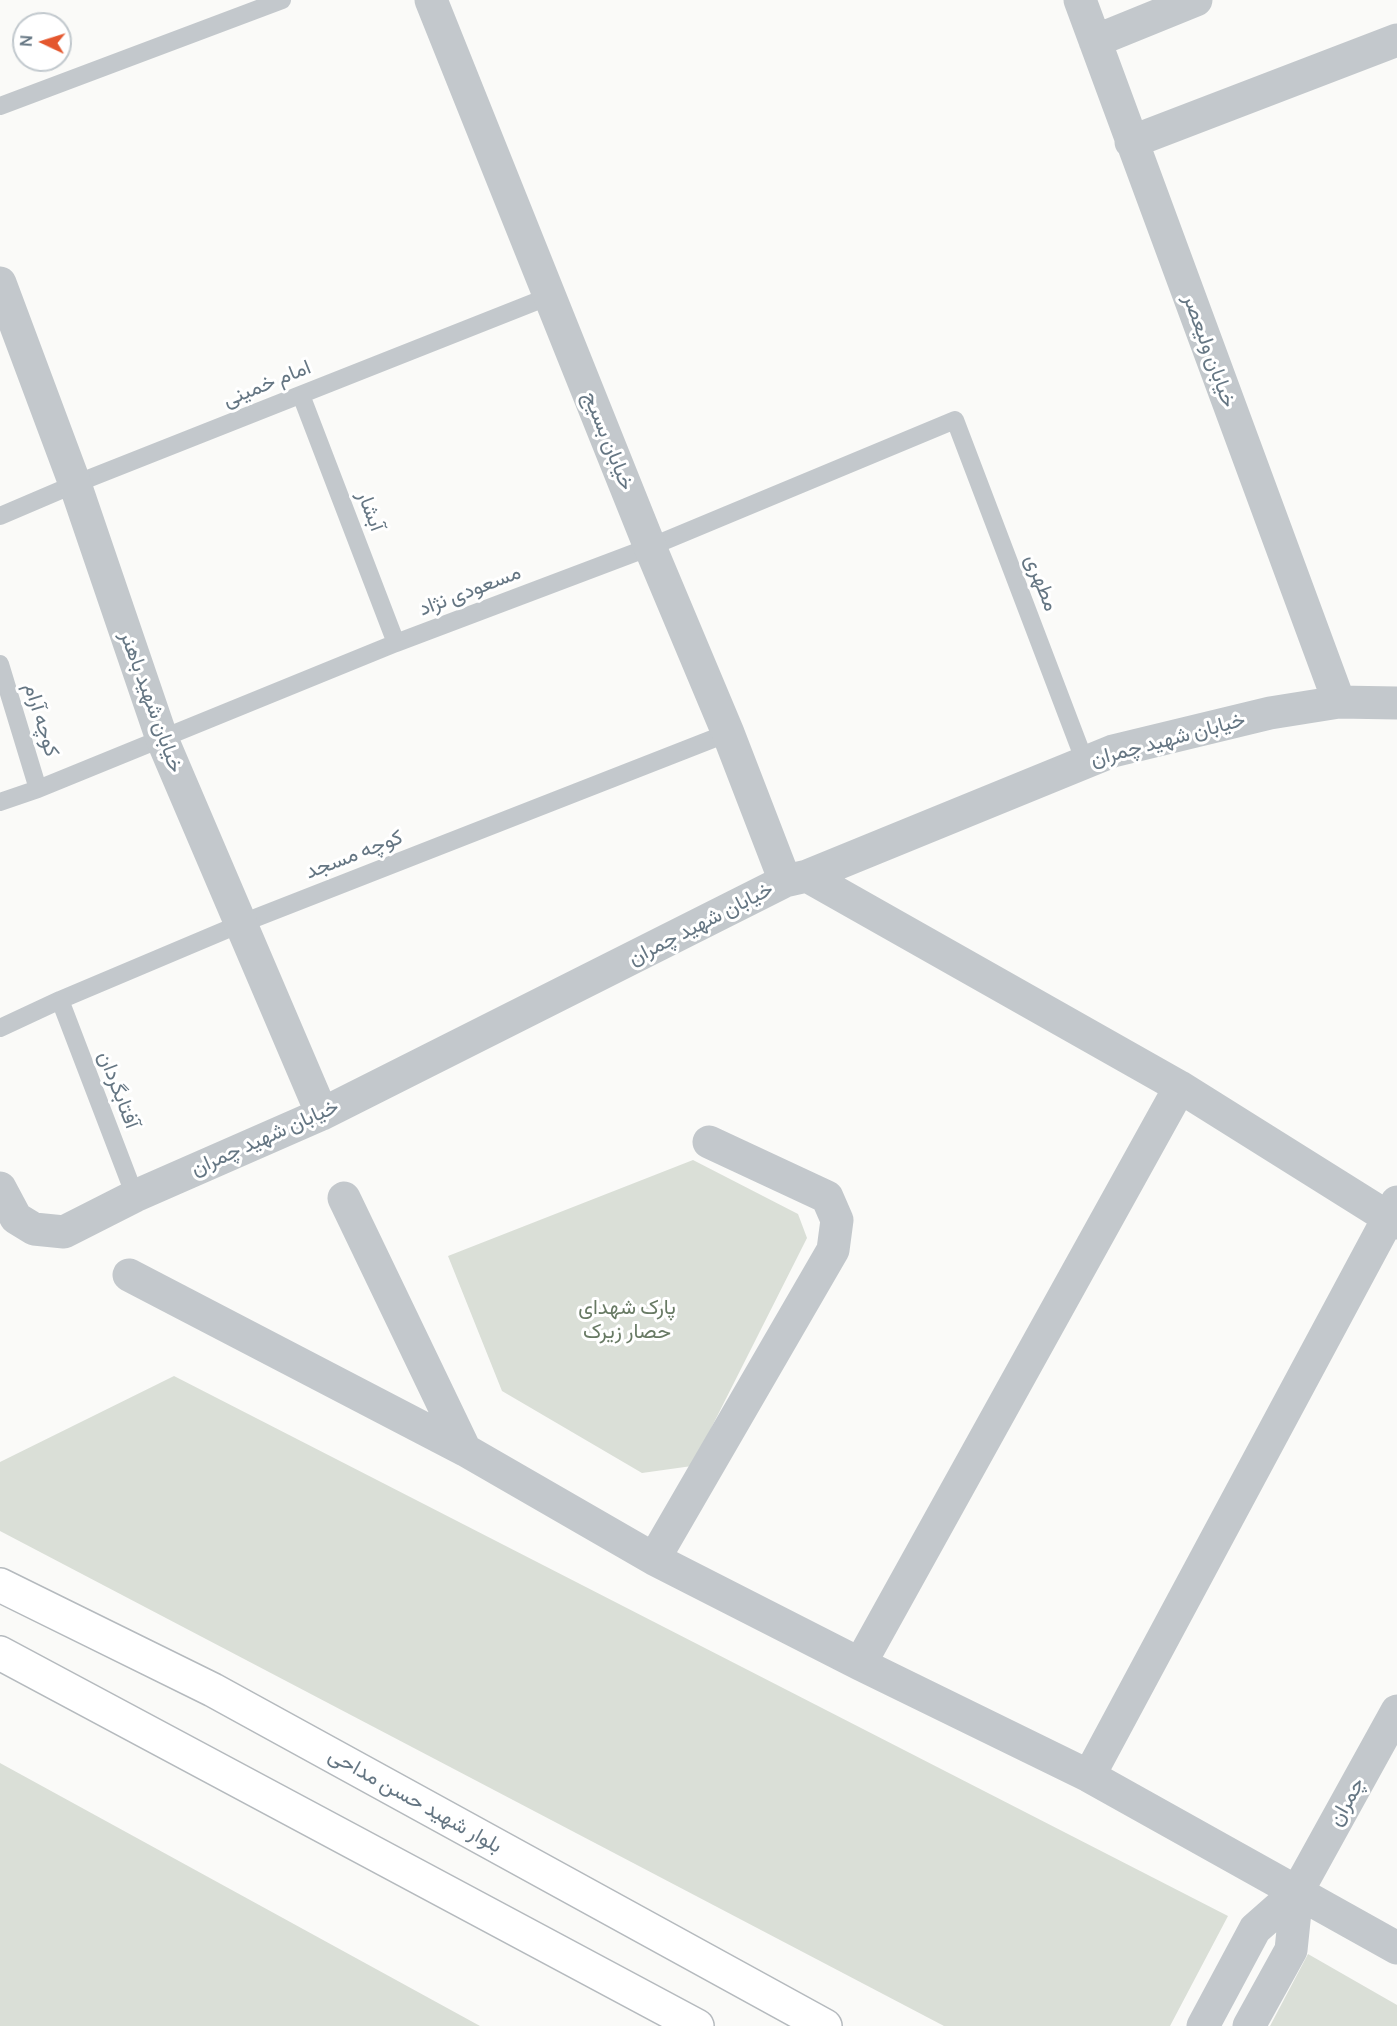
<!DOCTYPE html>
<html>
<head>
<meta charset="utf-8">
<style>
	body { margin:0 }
	#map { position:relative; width:1397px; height:2026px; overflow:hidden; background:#fafaf8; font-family:Manrope,sans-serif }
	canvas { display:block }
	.north { position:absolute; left:12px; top:12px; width:60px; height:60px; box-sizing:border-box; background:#fff; border:2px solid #c1c8cd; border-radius:50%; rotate:274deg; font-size:16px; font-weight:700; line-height:24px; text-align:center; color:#657683 }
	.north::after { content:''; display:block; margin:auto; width:21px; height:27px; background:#e4572e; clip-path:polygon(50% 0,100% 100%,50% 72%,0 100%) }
</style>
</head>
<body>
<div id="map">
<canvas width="1397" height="2026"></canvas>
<div class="north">N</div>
</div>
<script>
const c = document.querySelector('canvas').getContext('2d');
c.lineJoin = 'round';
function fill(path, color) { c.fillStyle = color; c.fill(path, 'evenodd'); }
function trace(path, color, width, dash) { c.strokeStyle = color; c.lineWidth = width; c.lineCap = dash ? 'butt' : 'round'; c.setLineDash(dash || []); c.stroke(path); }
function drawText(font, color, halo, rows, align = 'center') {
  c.font = font + ' Manrope,Vazirmatn,sans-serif'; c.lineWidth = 6; c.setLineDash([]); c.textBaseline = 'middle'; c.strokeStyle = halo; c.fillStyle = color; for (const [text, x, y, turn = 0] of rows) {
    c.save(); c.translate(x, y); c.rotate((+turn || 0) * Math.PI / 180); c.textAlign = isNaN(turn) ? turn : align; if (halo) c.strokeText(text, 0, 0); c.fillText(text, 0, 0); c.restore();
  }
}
fill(new Path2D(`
	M693,1160L798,1214L807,1238L692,1466L642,1473L502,1391L448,1256Z
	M174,1376L1228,1916L1170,2026H944L0,1531V1462Z
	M0,1763L480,2026H0Z
	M1308,1954L1397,2005V2026H1270Z`), '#dadfd7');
const primary = new Path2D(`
	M0,1585L213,1690L825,2026
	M0,1653L697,2026`);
trace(primary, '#b5babe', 36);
trace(new Path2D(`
	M0,106L282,0
	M301,395L396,643
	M0,516L75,484L550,296
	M0,664L38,789
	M0,802L38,789L396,643L650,547L955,420L1085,762
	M60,1000L135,1196
	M0,1028L60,1000L240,924L728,733`), '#c3c8cc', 18);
trace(new Path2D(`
	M431,0L650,547L728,733L785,881
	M1080,0L1339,702
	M1095,41L1196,0
	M1131,142L1397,40
	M0,283L75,484L162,739L322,1114
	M807,876L1180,1087L1397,1223
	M0,1188L16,1218L34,1229L64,1232L135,1196L322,1114L785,881L807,876L1113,751L1270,713L1339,702L1397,703
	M344,1198L465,1450L654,1559L860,1664L1089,1776L1397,1948
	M129,1275L465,1450
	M654,1559L833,1250L837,1220L827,1197L709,1142
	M860,1664L1180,1087
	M1089,1776L1397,1202
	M1203,2026L1255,1929L1297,1892L1397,1711
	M1249,2026L1291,1950L1297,1892`), '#c3c8cc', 33);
trace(primary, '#fff', 33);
drawText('21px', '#657683', '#fff', [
	["خیابان ولیعصر",1209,351,70],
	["امام خمینی",267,384,-22],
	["خیابان بسیج",608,441,68],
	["آبشار",370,511,69],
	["مطهری",1041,583,69],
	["مسعودی نژاد",470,591,-21],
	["خیابان شهید باهنر",151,702,70],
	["کوچه آرام",41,720,73],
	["خیابان شهید چمران",1168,740,-15],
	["کوچه مسجد",354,855,-21],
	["خیابان شهید چمران",701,924,-27],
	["آفتابگردان",118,1090,69],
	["خیابان شهید چمران",265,1138,-24],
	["بلوار شهید حسن مداحی",415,1801,29],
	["چمران",1347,1802,-61]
]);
drawText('21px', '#687a64', '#fff', [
	["پارک شهدای",627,1308],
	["حصار زیرک",627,1332]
]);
</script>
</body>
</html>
